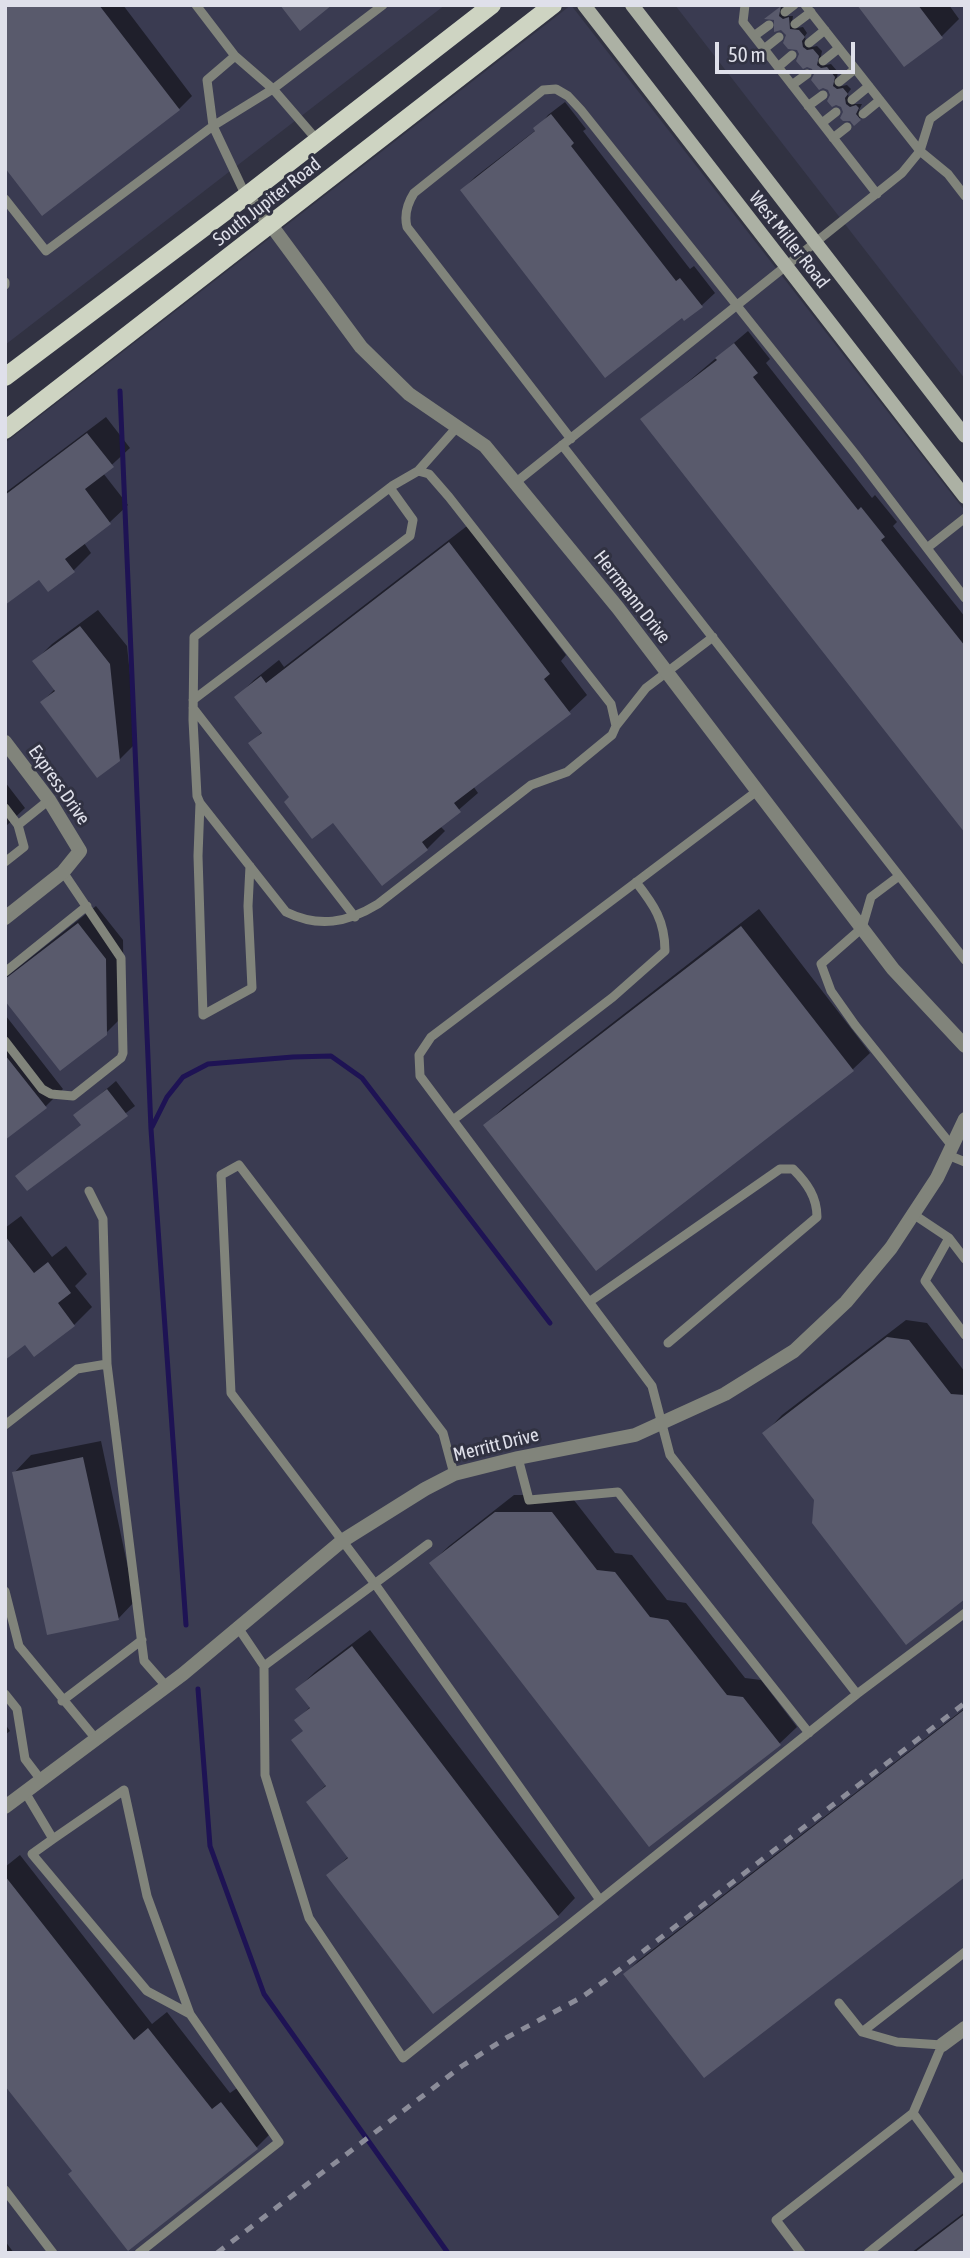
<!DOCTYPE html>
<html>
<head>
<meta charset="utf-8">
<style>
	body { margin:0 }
	#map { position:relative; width:970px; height:2258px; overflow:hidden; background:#313242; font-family:"Asap Condensed",sans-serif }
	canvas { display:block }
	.frame { position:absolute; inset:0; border:7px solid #dfe0ea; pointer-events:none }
	.scale { position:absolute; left:715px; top:42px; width:140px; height:32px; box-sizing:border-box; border:4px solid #dfe0ea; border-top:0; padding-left:9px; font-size:21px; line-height:24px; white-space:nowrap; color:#dfe0ea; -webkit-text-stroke:5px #313242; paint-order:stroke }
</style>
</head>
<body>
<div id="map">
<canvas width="970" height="2258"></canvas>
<div class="frame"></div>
<div class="scale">50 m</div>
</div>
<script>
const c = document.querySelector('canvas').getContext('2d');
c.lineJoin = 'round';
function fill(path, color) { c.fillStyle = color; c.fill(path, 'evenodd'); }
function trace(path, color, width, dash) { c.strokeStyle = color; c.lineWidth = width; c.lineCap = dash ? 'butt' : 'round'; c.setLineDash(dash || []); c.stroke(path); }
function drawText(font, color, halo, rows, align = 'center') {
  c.font = font + ' "Asap Condensed",sans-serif'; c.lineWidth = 6; c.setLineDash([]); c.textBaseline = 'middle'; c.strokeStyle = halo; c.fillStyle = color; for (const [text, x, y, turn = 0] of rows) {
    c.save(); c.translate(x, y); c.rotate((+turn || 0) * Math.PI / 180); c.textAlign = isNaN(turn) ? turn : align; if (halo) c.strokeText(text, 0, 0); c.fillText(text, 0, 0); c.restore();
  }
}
fill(new Path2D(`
	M5,5H445L5,345Z
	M571,5L965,511V2253H5V443Z
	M675,5H965V379Z`), '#3a3b51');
fill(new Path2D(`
	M5,5H123L192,96L179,109L42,213Z
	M783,5L782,12L787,16H793L792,23L797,28L803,27L807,33L805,36L806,43L812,47L817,46L822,51L820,61L826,65L831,64L838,72L836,82L842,86L847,85L851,89L848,93L849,100L855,104H862L859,110L863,115L859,119L844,114L843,107L832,95L814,68L801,57L799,50L776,19L770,15Z
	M859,5H949L959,19L942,36L905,65Z
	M565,102L586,129L583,131L690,269L694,266L715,293L701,306L462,190L475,177L536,130L548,115Z
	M748,331L770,359L766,363L872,498L875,495L897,522L893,526L965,617V830L643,420Z
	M106,417L130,448L103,473L128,505L110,522L84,543L91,553L74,570L39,577L5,603V493Z
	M467,526L566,655L561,661L587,695L569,712L473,786L478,793L440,826L445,831L427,849L333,820L291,797L250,744L263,731L237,697L254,680L279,660L284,667Z
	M98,610L127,646L137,742L119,760L42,702L55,689L35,661L52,644Z
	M5,782L25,808L5,827Z
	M96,906L123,940L124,1015L106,1033L5,998V978Z
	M759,909L870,1053L852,1070L485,1126L503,1108Z
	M6,1016L63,1089L45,1107L5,1138Z
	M116,1081L135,1106L27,1189L83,1124L76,1115Z
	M21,1216L52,1257L66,1246L87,1274L75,1286L92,1307L74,1325L35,1355L25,1343L5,1358V1228Z
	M906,1320L927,1323L965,1372V1597L816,1499L765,1433L782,1415Z
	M101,1441L135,1601L118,1619L14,1473L31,1455Z
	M514,1495H570L615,1553L632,1555L667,1600L686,1603L745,1678L761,1680L797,1727L779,1744L431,1563L449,1546Z
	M370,1630L575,1898L558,1916L329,1875L349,1856L308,1803L327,1784L304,1730L297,1720L310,1707L297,1689L315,1672Z
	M965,1708V1874L625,1974L638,1961Z
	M5,1724L10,1731L5,1735Z
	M20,1855L152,2024L167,2012L230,2093L240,2086L274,2130L257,2147L128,2248L74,2170L5,2083V1867Z
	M965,2212V2253H911Z
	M5,2241L14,2253H5Z`), '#0007');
trace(new Path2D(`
	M120,391L151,1129L186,1625
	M152,1127L167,1097L183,1077L208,1064L293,1057L331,1056L362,1078L550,1323
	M198,1689L210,1846L264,1994L448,2253`), '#1e1354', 5);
fill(new Path2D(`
	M5,5H99L180,110L42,216L5,168Z
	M280,5H332L300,31Z
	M857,5H918L943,38L904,67Z
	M781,6L779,16L783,19L789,17L790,29L799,30L805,37L802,41L803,47L807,50L813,49L819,56L817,65L821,68L827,67L835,77L833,86L837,89L843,88L848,94L845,98L846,104L850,107L856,105L859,108L856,114L861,120L854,126L850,121H843L840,118L843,112L841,107L836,105L832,107L827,101L830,95L828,90L823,88L819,90L811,80L814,74L812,69L807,67L803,69L796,61L799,54L797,50L788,49L783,43L786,35L781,30L774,32V20L764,19Z
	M551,114L574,143L571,146L676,281L680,278L703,307L684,321L682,318L605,378L460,190L535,131L533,128Z
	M734,343L758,373L753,377L858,510L861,507L885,537L881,540L965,646V833L640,419L717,360L715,358Z
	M87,433L114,467L85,489L111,524L65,559L75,572L48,592L39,580L5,605V495Z
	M449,542L550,674L544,679L571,714L454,803L461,812L422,842L428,850L382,886L333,823L312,839L284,802L289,797L248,743L262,733L234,697L261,676L266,683Z
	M80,626L110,664L120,761L97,778L40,702L55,691L32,661Z
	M78,923L106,959L107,1035L60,1071L5,1001V979Z
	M741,926L854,1071L596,1271L483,1125Z
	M5,1055L47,1108L5,1140Z
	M107,1089L128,1116L27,1191L15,1176L81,1125L73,1115Z
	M5,1236L34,1273L48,1262L71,1293L58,1303L75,1326L34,1357L25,1345L5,1360Z
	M887,1337L909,1340L951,1394L965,1395V1599L906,1645L812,1523L814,1500L762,1433Z
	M83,1457L119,1620L47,1635L12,1472Z
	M495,1512H552L597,1570L615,1572L650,1617L668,1620L727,1695L743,1697L781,1745L649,1847L429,1563Z
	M352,1646L559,1917L433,2014L326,1875L348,1858L306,1802L326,1786L291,1740L303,1731L294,1720L310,1708L295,1689Z
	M965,1709V1877L704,2078L623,1974Z
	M5,1876L134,2040L148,2028L212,2109L221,2102L258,2149L128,2251L68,2174L72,2171L5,2086Z
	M965,2214V2253H914Z`), '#595a6c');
trace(new Path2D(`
	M196,5L235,56L273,89L317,140
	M745,5L743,22L877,194
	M805,5L920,151L948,174L965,196
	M785,12L794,5
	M795,24L811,12
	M754,36L769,25
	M809,43L825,30
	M764,49L779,37
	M235,56L207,80L213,126L246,196
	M823,61L839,48
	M778,67L792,55
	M839,82L855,69
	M792,85L807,74
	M852,100L869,86
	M808,106L823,95
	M863,114L880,100
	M822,123L836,112
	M833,138L847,127
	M5,199L46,251L213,126L273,89L383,5
	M5,282V285
	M571,439L407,227C404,215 407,204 414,193L543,90L556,89L568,96L581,110L856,455L965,598
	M562,445L965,960
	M418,471L429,474L449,497L611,704L616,726L612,735L567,772L531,785L378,904C347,923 319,928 286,912L200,803L197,796L193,720L194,637L392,486L418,471L457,427
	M515,483L902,173L920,151L930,119L965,93
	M927,548L965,518
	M193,700L410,536L413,520L390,488
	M193,708L355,917
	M616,726L646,688L713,637
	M757,791L431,1037L419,1055L420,1076L652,1386L670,1455L857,1694
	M200,803L198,856L203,1015L252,988L248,906L250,866
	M5,808L18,825L24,847L5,862
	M18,825L49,800
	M899,876L871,897L862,928L821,964L831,991L855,1025L952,1146
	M5,972L87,906
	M5,1041L42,1089L51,1094L73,1096L121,1058L123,1053L121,958L63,872
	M453,1120L613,997L665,951C665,921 654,905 636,882
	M948,1155L965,1162
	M89,1191L103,1219L107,1364L144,1661L166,1686
	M913,1214L949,1238L965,1259
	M949,1238L925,1281L965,1335
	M589,1302L780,1169H793C807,1183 817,1197 817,1217L668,1343
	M5,1425L77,1369L107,1364
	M518,1458L529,1500L618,1492L809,1733
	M454,1474L443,1433L239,1165L221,1175L231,1393L375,1584L600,1900
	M428,1544L264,1666L265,1775L309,1918L403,2058L857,1694L965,1613
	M5,1591L19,1646L96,1739
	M237,1626L264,1666
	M5,1694L17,1709L25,1759L41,1780
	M62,1701L142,1640
	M25,1792L53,1839L124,1790L147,1896L190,2014L279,2142L139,2253
	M53,1839L32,1854L147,1991L190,2014
	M839,2003L862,2032L965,1952
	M862,2032L897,2042L942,2045L913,2113L961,2178L868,2253
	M5,2190L53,2253
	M801,2253L776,2220L913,2113`), '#81847b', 9);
trace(new Path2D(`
	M246,196L271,225L361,347L409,394L485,446L618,608L893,969L965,1046
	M5,742L49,800L80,851L63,872L5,918
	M942,2045L965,2028`), '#81847b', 14);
trace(new Path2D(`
	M5,1807L183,1674L342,1541L425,1489L454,1474L518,1458L635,1435L725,1394L794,1351L846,1302L891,1248L937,1178L965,1119`), '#81847b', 14);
trace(new Path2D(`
	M584,5L965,497
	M632,5L965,436`), '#acb1a4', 14);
trace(new Path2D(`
	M5,377L246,196L492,5
	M5,430L553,5`), '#ced4c2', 18);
trace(new Path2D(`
	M217,2253L462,2066L506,2038L582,1997L606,1980L965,1703`), '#8b8c99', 5, [9, 9]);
drawText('19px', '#dfe0ea', '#313242', [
	["South Jupiter Road",267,202,-38],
	["West Miller Road",789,240,52],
	["Herrmann Drive",632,597,52],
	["Express Drive",59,785,55],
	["Merritt Drive",496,1445,-14]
]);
</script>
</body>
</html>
